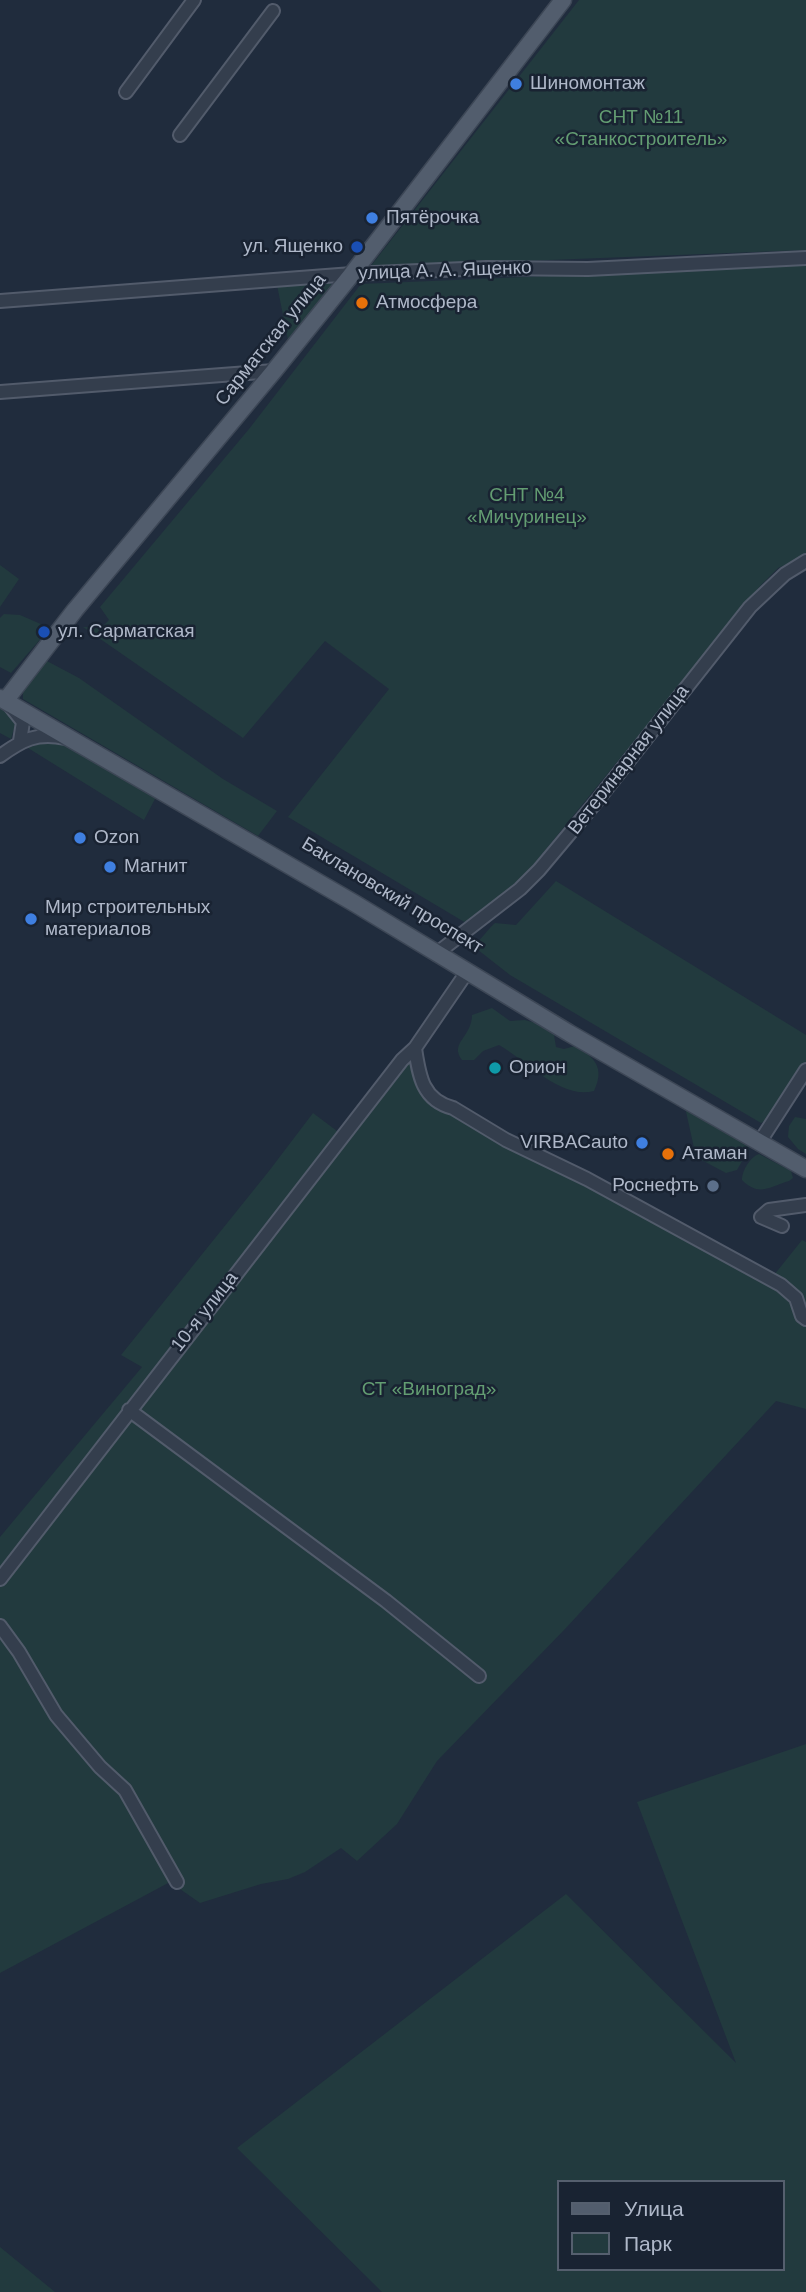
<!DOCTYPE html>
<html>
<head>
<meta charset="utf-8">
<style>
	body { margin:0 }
	#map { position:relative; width:806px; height:2292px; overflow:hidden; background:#202c3d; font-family:Arial,sans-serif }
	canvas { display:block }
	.legend { position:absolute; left:557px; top:2180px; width:228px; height:91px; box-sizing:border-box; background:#192332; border:2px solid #555f6e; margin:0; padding:9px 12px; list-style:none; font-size:21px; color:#afb8c9 }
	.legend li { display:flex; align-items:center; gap:14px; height:35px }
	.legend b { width:35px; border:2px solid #555f6e }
</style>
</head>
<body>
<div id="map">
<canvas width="806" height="2292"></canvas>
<ul class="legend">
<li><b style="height:9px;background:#525d6d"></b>Улица</li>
<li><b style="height:19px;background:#223a3e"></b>Парк</li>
</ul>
</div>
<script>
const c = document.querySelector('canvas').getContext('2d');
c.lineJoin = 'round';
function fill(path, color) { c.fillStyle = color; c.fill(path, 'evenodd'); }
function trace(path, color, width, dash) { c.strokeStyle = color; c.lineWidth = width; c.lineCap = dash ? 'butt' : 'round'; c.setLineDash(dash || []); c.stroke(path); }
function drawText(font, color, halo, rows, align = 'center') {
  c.font = font + ' Arial,sans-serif'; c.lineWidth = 5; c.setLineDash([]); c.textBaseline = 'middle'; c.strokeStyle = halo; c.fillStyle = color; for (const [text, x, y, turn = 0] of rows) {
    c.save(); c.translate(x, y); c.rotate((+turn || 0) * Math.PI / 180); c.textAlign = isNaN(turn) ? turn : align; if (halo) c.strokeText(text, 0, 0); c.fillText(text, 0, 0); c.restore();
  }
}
fill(new Path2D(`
	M579,0H806V250L370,267Z
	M806,265V556L778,568L761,585L525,875L466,923L288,817L389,689L325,641L243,738L83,627H102L109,620L100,607L249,429L361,284Z
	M326,280L331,284L332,288L289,345L277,285Z
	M0,565L19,579L0,607Z
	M4,614L20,615L50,628L11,673L0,667V618Z
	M45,660L79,678L223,779L277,811L258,836L23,699V686Z
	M0,706L14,714L16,722L11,739L0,733Z
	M50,740L66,743L156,797L144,820L28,748Z
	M556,881L806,1035V1063L774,1116L761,1123L510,975L473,946C482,939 486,931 495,923L516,925Z
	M492,1008L510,1021L525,1020L535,1023L554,1035L556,1047L564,1049L575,1046C595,1057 605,1068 594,1091C561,1100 526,1060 499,1045L483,1051L474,1060H462C449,1043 472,1037 472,1015Z
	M413,1041L423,1086L728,1252L774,1275L802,1240L806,1242V1409L776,1401L565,1629L437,1761L397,1824L357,1861L341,1848L305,1872L288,1879L261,1884L200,1903L170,1882L0,1973V1537L142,1367L121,1355L269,1171L313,1113L341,1134Z
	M685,1107L747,1144L749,1149L737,1170L726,1173L696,1157Z
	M795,1117L806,1119V1154L798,1149L788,1137L789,1126Z
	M759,1154L791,1171L793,1178L789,1181C769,1187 759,1197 742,1180C742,1171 750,1157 759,1154Z
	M806,1744V2292H382L237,2148L566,1894L736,2063L637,1802ZM559,2182H783V2269H559Z
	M0,2247L55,2292H0Z`), '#223a3e');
const minor = new Path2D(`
	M126,92L194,0
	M180,135L273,11
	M0,301L352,274L486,268L588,269L806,258
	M0,392L274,371
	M11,707L23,722L20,741
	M0,756C22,740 37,732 65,738
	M436,954L520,889L539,870L596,802L750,607L785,574L806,561
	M415,1048C419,1075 422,1100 453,1108L506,1140L587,1179L781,1285L796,1298L802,1316L806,1319
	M759,1143L806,1070
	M782,1226L761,1217L769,1210L806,1205
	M129,1410L386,1601L479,1676
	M0,1579L402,1060L415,1048L467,972
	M0,1626L19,1652L56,1715L100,1767L125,1790L177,1882`);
const major = new Path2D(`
	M0,698L354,903L569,1033L806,1169
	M5,701L75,610L274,371L352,274L563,0`);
trace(minor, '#525b6b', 16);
trace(major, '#3d4756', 19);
trace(minor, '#343e4d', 12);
trace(major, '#525d6d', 16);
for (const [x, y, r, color] of [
	[516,84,7,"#3f7fe0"],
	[372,218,7,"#3f7fe0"],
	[357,247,7,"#1a4fb4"],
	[362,303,7,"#e8710a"],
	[44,632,7,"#1a4fb4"],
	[80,838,7,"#3f7fe0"],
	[110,867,7,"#3f7fe0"],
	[31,919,7,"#3f7fe0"],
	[495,1068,7,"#0f9aa8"],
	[642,1143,7,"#3f7fe0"],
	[668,1154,7,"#e8710a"],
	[713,1186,7,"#5c6f8a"]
]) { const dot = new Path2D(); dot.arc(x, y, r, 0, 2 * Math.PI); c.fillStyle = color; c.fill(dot); trace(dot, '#192332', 2.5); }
drawText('19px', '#afb8c9', '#192332', [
	["Шиномонтаж",530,84],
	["Пятёрочка",386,218],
	["ул. Ященко",343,247,"right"],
	["Атмосфера",376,303],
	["ул. Сарматская",58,632],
	["Ozon",94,838],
	["Магнит",124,867],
	["Мир строительных",45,908],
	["материалов",45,930],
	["Орион",509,1068],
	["VIRBACauto",628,1143,"right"],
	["Атаман",682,1154],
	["Роснефть",699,1186,"right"]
], 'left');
drawText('19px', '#639d72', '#192332', [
	["СНТ №11",641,118],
	["«Станкостроитель»",641,140],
	["СНТ №4",527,496],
	["«Мичуринец»",527,518],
	["СТ «Виноград»",429,1390]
]);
drawText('19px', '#afb8c9', '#192332', [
	["улица А. А. Ященко",445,271,-2],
	["Сарматская улица",271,340,-51],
	["Ветеринарная улица",629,760,-52],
	["Баклановский проспект",392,896,31],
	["10-я улица",205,1312,-52]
]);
</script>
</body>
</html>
